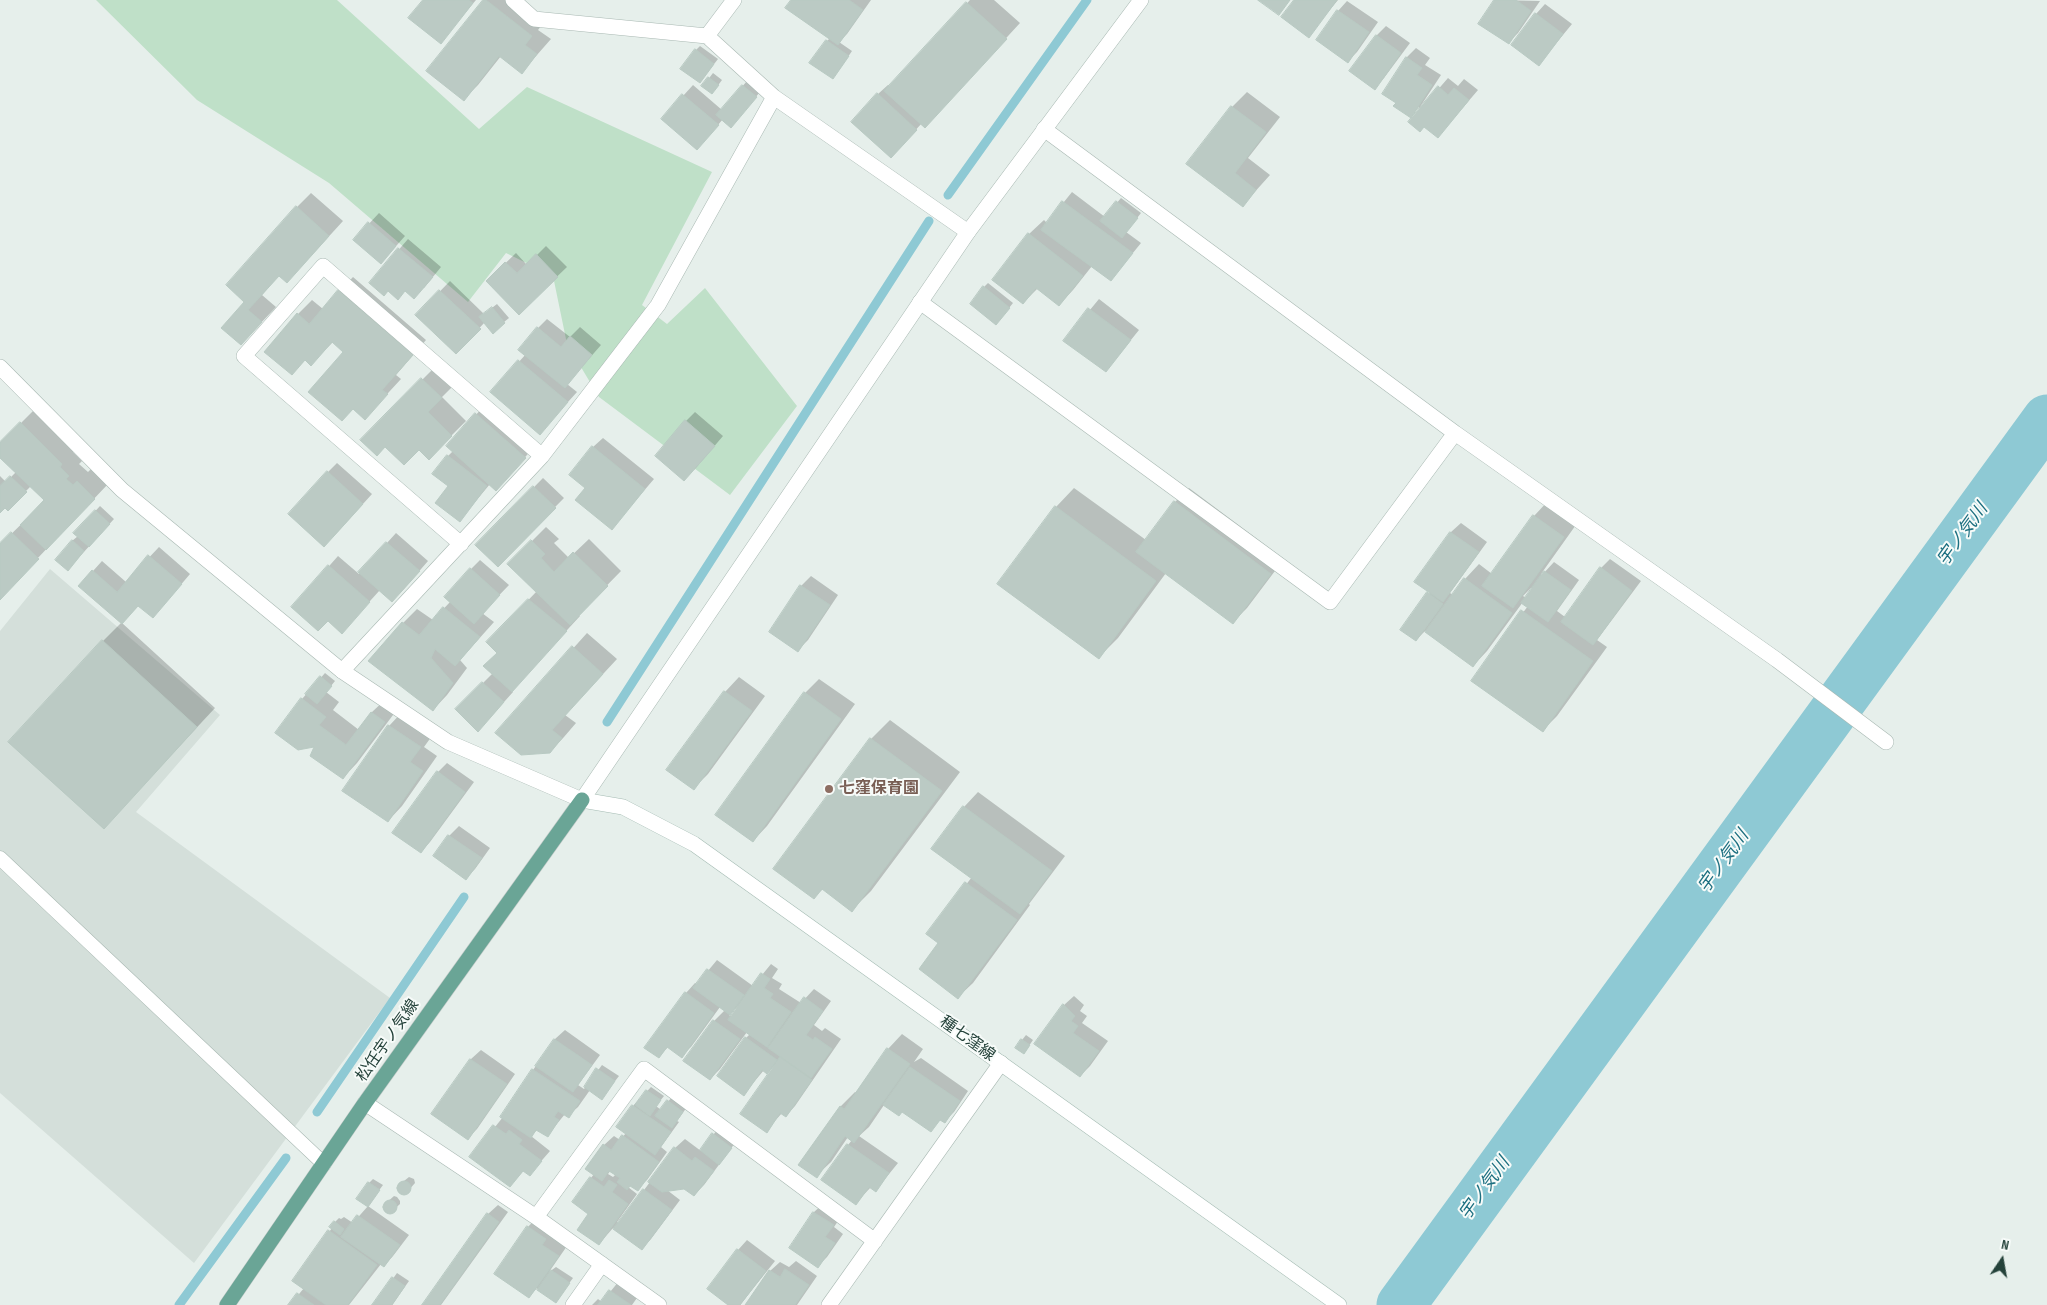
<!DOCTYPE html>
<html>
<head>
<meta charset="utf-8">
<style>
	body { margin:0 }
	#map { position:relative; width:2047px; height:1305px; overflow:hidden; background:#e6efeb; font-family:"Sofia Sans Condensed",sans-serif }
	canvas { display:block }
	.north { position:absolute; left:1977px; top:1235px; width:50px; height:50px; -webkit-text-stroke:4px #f7fbf9; paint-order:stroke; rotate:12deg; font-size:14px; font-weight:700; line-height:20px; text-align:center; color:#24423a }
	.north::after { content:''; display:block; margin:auto; width:18px; height:22px; background:#24423a; clip-path:polygon(50% 0,100% 100%,50% 72%,0 100%) }
</style>
</head>
<body>
<div id="map">
<canvas width="2047" height="1305"></canvas>
<div class="north">N</div>
</div>
<script>
const c = document.querySelector('canvas').getContext('2d');
c.lineJoin = 'round';
function fill(path, color) { c.fillStyle = color; c.fill(path, 'evenodd'); }
function trace(path, color, width, dash) { c.strokeStyle = color; c.lineWidth = width; c.lineCap = dash ? 'butt' : 'round'; c.setLineDash(dash || []); c.stroke(path); }
function drawText(font, color, halo, rows, align = 'center') {
  c.font = font + ' "Sofia Sans Condensed","Noto Sans JP",sans-serif'; c.lineWidth = 4; c.setLineDash([]); c.textBaseline = 'middle'; c.strokeStyle = halo; c.fillStyle = color; for (const [text, x, y, turn = 0] of rows) {
    c.save(); c.translate(x, y); c.rotate((+turn || 0) * Math.PI / 180); c.textAlign = isNaN(turn) ? turn : align; if (halo) c.strokeText(text, 0, 0); c.fillText(text, 0, 0); c.restore();
  }
}
fill(new Path2D(`
	M50,569L220,715L136,812L390,998L194,1263L0,1093V631Z`), '#d4dfda');
fill(new Path2D(`
	M96,0H337L479,129L527,87L712,172L642,305L667,324L705,288L797,406L730,495L599,397L567,344L553,276L506,253L468,302L329,183L197,100Z`), '#bfe0c8');
fill(new Path2D(`
	M424,0H476L440,42Z
	M484,0H519L545,21L538,30L551,39L522,72L501,56L478,85L464,99Z
	M792,0H871L847,34L839,42L852,51L837,73L827,41L830,38Z
	M970,0H994L1020,23L939,111L922,123L900,147L878,94L888,85L890,87Z
	M1295,0H1338L1308,36Z
	M1496,0L1540,1L1518,33L1508,43Z
	M1347,1L1378,22L1357,52L1348,61L1318,40L1338,11Z
	M1545,4L1572,24L1539,64L1536,14Z
	M1386,26L1410,43L1384,78L1375,88L1377,35Z
	M700,46L718,59L704,77L696,50Z
	M1416,48L1430,58L1425,65L1441,75L1420,107L1422,108L1448,78L1458,86L1464,79L1478,90L1438,137L1419,107L1411,116L1397,102L1406,58Z
	M713,73L722,80L716,88L703,86Z
	M747,81L760,92L735,121L723,119L706,139L662,119L693,85L722,110Z
	M1247,92L1280,117L1248,158L1270,175L1243,205L1188,164L1232,107Z
	M1072,192L1105,217L1121,198L1141,213L1126,232L1141,243L1111,280L1092,266L1073,290L1059,305L1038,288L1023,303L1029,234L1044,220L1047,223Z
	M311,193L343,221L301,267L279,275L262,295L276,307L241,344L246,302L297,207Z
	M379,213L405,236L381,263L354,240Z
	M408,239L441,267L424,288L406,290H388L370,283Z
	M546,246L567,267L519,313L487,281L516,253L527,265Z
	M353,277L426,340L396,375L401,379L365,418L345,352L333,342L311,364L306,359L291,374L298,314L312,300L323,309Z
	M450,281L484,314L497,304L509,318L504,322H485L456,353L417,315Z
	M988,283L1013,303L1001,318L984,287Z
	M1099,299L1139,330L1106,371L1065,340Z
	M547,319L570,337L580,327L601,345L567,384L577,392L540,433L492,392L526,354L538,328Z
	M437,365L456,383L442,397L466,421L429,458L419,448L386,446L362,440Z
	M486,404L534,447L505,480L490,484L460,520L450,486L448,456L453,451L447,446Z
	M35,409L76,448L73,452L82,461L79,464L88,472L92,468L108,484L0,598V545L46,500L31,486L8,509L5,506L0,512V476L6,482L16,472L0,456V444Z
	M695,412L723,436L694,470L686,421Z
	M603,438L654,479L612,528L593,447Z
	M337,463L372,494L334,536L328,472Z
	M543,478L564,498L498,565L477,545Z
	M1074,488L1146,540L1175,502L1189,488L1284,559L1247,608L1233,622L1166,573L1118,638L1099,657L1056,507Z
	M1548,501L1578,522L1541,574L1542,575L1554,562L1579,580L1557,611L1565,617L1601,568L1610,559L1641,581L1597,640L1607,647L1557,716L1542,731L1472,680L1528,606L1523,602L1487,651L1473,666L1425,631L1416,640L1430,591L1416,581L1451,532L1461,523L1487,542L1450,593L1453,595L1465,579L1479,564L1492,574L1534,516ZM1531,588L1532,589L1526,598L1523,596Z
	M100,506L114,519L72,565V541L78,536L75,533Z
	M546,527L559,539L554,543L569,558L589,539L621,571L578,615L580,616L511,691L513,692L488,720L457,709L493,673L498,653L488,642L537,591L509,564Z
	M396,533L428,561L402,591L380,590L351,622L328,620L293,607L338,556L359,574Z
	M159,547L190,574L162,607L139,605L122,623L215,708L104,827L103,641L122,622L93,571L102,561L126,582Z
	M480,560L509,585L482,613L494,622L460,660L467,668L447,695L433,710L403,623L417,609L433,620L450,602L471,569Z
	M811,576L838,595L808,640L798,650L770,631L801,586Z
	M587,633L617,659L565,715L576,723L564,737L550,752L497,733Z
	M325,673L335,681L326,692L339,702L333,710L359,730L372,712L387,698L399,707L357,763L343,778L316,745L302,699Z
	M739,677L765,696L708,774L694,788L668,769L725,692Z
	M819,679L855,704L767,826L753,841L805,693Z
	M403,711L434,733L424,747L437,756L402,806L388,821L389,726Z
	M890,720L960,772L871,891L852,910L823,889L814,897L871,739Z
	M447,763L474,782L430,842L421,852L438,772Z
	M978,792L1065,856L1029,904L1030,905L973,983L958,997L940,942L928,933L972,877L964,807Z
	M459,826L490,848L475,869L466,878L435,856L449,836Z
	M717,960L753,986L771,964L778,969L772,978L782,984L779,989L801,1003L814,989L831,1001L814,1025L822,1031L825,1028L841,1039L795,1106L786,1116L782,1113L766,1131L776,1065L767,1072L764,1070L744,1094L746,1038L750,1034L747,1032L720,1069L710,1079L714,1021L725,1010L720,1007L691,1047L681,1056L668,1047L659,1057L686,993L695,983L697,984ZM738,1006L732,1017L729,1015Z
	M1074,996L1084,1005L1080,1011L1087,1016L1082,1023L1108,1041L1090,1066L1080,1076L1036,1044L1064,1005Z
	M565,1030L600,1055L578,1085L584,1089L602,1065L619,1076L602,1098L590,1090L578,1107L568,1116L565,1114L548,1135L538,1129L531,1136L550,1151L530,1174L524,1170L510,1186L471,1157L503,1117L533,1070L555,1039Z
	M902,1034L923,1049L914,1062L921,1058L968,1091L954,1112L945,1121L941,1119L931,1130L903,1111L884,1105L869,1127L859,1136L898,1163L876,1190L871,1187L856,1203L848,1145L852,1140L848,1137L831,1162L816,1176L841,1106L855,1092L857,1093L888,1049Z
	M1026,1035L1033,1040L1024,1053L1022,1040Z
	M481,1050L515,1074L477,1129L468,1138L433,1114L471,1059Z
	M651,1087L664,1096L656,1106L661,1110L672,1097L687,1107L677,1121L679,1122L661,1147L667,1152L647,1180L637,1189L631,1184L628,1187L637,1194L617,1222L619,1224L675,1148L685,1139L701,1151L717,1130L735,1143L704,1185L694,1195L684,1188L667,1190L680,1200L651,1239L642,1248L613,1228L599,1244L590,1213L591,1178L594,1174L604,1145L614,1136L620,1140L626,1133L633,1106ZM611,1170L616,1174L613,1177L608,1174Z
	M409,1177L414,1179L415,1183L408,1191L403,1194L398,1188L399,1185Z
	M373,1179L383,1185L368,1205L369,1183Z
	M394,1196L397,1197L400,1201V1204L390,1213L384,1209V1205Z
	M824,1203L842,1215L834,1227L843,1234L827,1257L818,1266L791,1248L814,1212Z
	M498,1205L508,1212L441,1305H423L488,1214Z
	M368,1206L409,1235L393,1256L384,1266L381,1264L349,1305H290L304,1288L294,1280L332,1228L335,1222L339,1218L341,1219L344,1217L353,1223Z
	M537,1217L567,1246L549,1272L556,1267L573,1278L556,1301L537,1288L529,1297L528,1227Z
	M747,1240L775,1261L740,1305H730L738,1250Z
	M796,1261L817,1276L797,1305H747L770,1271L780,1262L789,1267Z
	M397,1273L409,1281L392,1305H374Z
	M619,1281L639,1295L632,1305H592L598,1299L602,1302Z`), '#0003');
trace(new Path2D(`
	M948,195L1087,0
	M607,722L929,221
	M317,1112L464,897
	M179,1305L286,1158`), '#8ec9d4', 9);
trace(new Path2D(`
	M1401,1305L2047,419`), '#8ec9d4', 49);
const building = new Path2D(`
	M423,0H469L473,3L441,44L408,18Z
	M483,0H486L532,36L525,45L537,54L522,74L499,56L464,101L426,71Z
	M791,0H849L863,10L838,45L785,8Z
	M1258,0H1290L1279,15Z
	M1294,0H1337L1309,38L1281,17Z
	M1494,0H1516L1531,11L1509,44L1478,24Z
	M966,2L1007,39L925,128L884,91Z
	M1337,10L1369,32L1348,63L1316,40Z
	M1535,13L1563,34L1539,66L1511,45Z
	M1376,35L1401,53L1375,90L1349,71Z
	M826,40L849,56L833,79L809,63Z
	M695,49L714,64L700,83L680,69Z
	M1406,57L1422,68L1417,75L1432,85L1411,118L1393,106L1396,103L1382,94Z
	M708,77L719,85L712,94L701,86Z
	M742,85L757,97L731,128L716,115Z
	M1438,86L1448,95L1454,88L1469,100L1438,138L1424,127L1420,132L1408,122Z
	M877,93L917,130L891,158L851,122Z
	M682,94L719,125L697,150L661,119Z
	M1231,106L1266,132L1235,173L1256,190L1243,207L1186,164Z
	M1062,201L1133,253L1111,281L1041,230Z
	M1116,201L1138,218L1122,238L1100,221Z
	M296,206L329,236L287,283L279,276L248,310L262,322L241,345L221,328L244,302L226,285Z
	M368,222L396,246L381,264L353,240Z
	M1028,233L1083,276L1059,306L1036,288L1023,304L992,280Z
	M398,248L433,277L414,299L405,291L398,300L388,291L384,296L369,283Z
	M536,254L558,277L519,315L486,281L505,262L517,273Z
	M983,286L1010,308L996,325L970,304Z
	M338,290L413,355L382,390L388,394L365,420L353,409L342,421L308,392L343,352L332,342L311,366L305,360L292,375L264,352L297,313L309,324Z
	M439,290L481,329L456,354L415,315Z
	M492,307L505,323L493,334L479,317Z
	M1088,308L1131,340L1106,372L1063,341Z
	M537,327L561,347L570,336L592,355L565,388L518,350Z
	M518,360L568,402L540,435L490,392Z
	M421,378L442,398L428,412L452,436L429,460L419,450L404,465L385,447L377,456L360,440Z
	M475,413L526,458L496,491L446,446Z
	M685,420L715,446L684,481L655,456Z
	M20,422L62,464L60,467L69,476L66,479L73,485L77,481L95,499L46,550L20,525L44,500L0,458V442Z
	M592,446L645,489L612,530L575,500L585,488L569,475Z
	M447,455L487,486L460,522L435,503L448,486L432,474Z
	M327,471L363,504L324,547L288,514Z
	M10,476L27,492L8,511L5,508L0,513V486Z
	M533,486L556,508L498,567L475,545Z
	M1174,501L1271,574L1233,624L1136,552Z
	M1055,506L1156,581L1099,659L997,584Z
	M95,510L110,524L89,547L73,533Z
	M1533,515L1564,537L1513,608L1482,586Z
	M11,532L39,559L0,600V543Z
	M1450,532L1479,552L1443,602L1414,582Z
	M72,540L84,551L68,571L55,560Z
	M531,540L545,554L541,558L554,572L573,552L608,586L570,625L507,564Z
	M386,542L420,571L392,602L358,572Z
	M148,555L182,584L153,618L138,606L122,624L78,586L92,570L117,592Z
	M328,565L370,602L342,634L328,621L318,631L291,607Z
	M1600,567L1632,591L1593,645L1561,622Z
	M470,568L500,595L474,624L444,597Z
	M1544,571L1571,590L1548,622L1521,603Z
	M1464,578L1512,613L1473,667L1425,632Z
	M800,585L830,605L798,652L769,632Z
	M1427,592L1443,604L1416,641L1400,630Z
	M528,599L567,631L512,692L483,666L497,653L486,642Z
	M443,607L480,637L455,666L435,649L431,658L453,683L433,711L368,661L402,622L419,635Z
	M1521,610L1593,661L1543,732L1471,681Z
	M102,640L197,727L104,829L8,742Z
	M572,646L603,674L552,730L562,738L550,753L521,755L495,733Z
	M320,676L332,686L317,704L305,694Z
	M482,682L504,702L478,732L455,709Z
	M724,691L752,711L694,790L666,770Z
	M804,692L841,719L753,842L715,815Z
	M301,698L326,717L319,725L346,745L371,712L385,722L343,779L310,756L314,747L298,750L275,733Z
	M388,725L421,747L410,762L423,771L388,822L342,791Z
	M870,738L942,791L852,912L822,889L814,899L773,869Z
	M437,771L465,792L421,853L392,833Z
	M963,806L1052,871L1020,914L931,849Z
	M448,835L482,858L466,880L433,856Z
	M965,882L1017,920L958,999L919,969L938,943L926,934Z
	M707,969L744,995L730,1015L693,988Z
	M761,973L770,979L764,988L773,994L770,998L791,1012L767,1047L728,1020Z
	M685,992L714,1013L682,1058L667,1047L659,1058L644,1048Z
	M804,997L823,1011L806,1035L813,1040L815,1037L832,1049L811,1078L768,1048Z
	M1063,1004L1075,1016L1071,1021L1078,1026L1073,1033L1099,1051L1080,1077L1034,1044Z
	M713,1020L740,1039L710,1080L683,1061Z
	M745,1037L777,1060L767,1074L762,1070L744,1096L717,1076Z
	M554,1039L592,1065L573,1092L535,1066Z
	M1021,1039L1030,1045L1024,1054L1015,1048Z
	M887,1048L910,1064L854,1143L845,1136L817,1178L798,1165L840,1106L844,1109Z
	M780,1057L812,1080L786,1117L780,1113L767,1133L740,1114Z
	M470,1059L507,1084L468,1140L431,1114Z
	M910,1067L960,1101L945,1123L940,1120L931,1132L902,1112L899,1116L883,1105Z
	M596,1068L615,1081L602,1100L584,1087Z
	M532,1069L580,1101L569,1118L558,1111L554,1117L559,1120L548,1137L536,1130L531,1138L500,1117Z
	M646,1090L661,1100L650,1116L635,1105Z
	M667,1100L683,1112L672,1128L655,1116Z
	M632,1105L671,1132L655,1155L616,1127Z
	M493,1125L506,1134L509,1130L522,1140L519,1144L542,1161L530,1176L523,1171L510,1187L469,1157Z
	M712,1133L732,1148L719,1165L700,1150Z
	M622,1135L659,1162L638,1191L630,1186L627,1190L617,1182L620,1178L609,1171L602,1181L585,1169L603,1144L611,1150Z
	M847,1144L889,1173L876,1192L869,1187L856,1205L821,1180Z
	M674,1147L692,1161L695,1157L714,1171L694,1196L684,1189L662,1192L648,1182Z
	M590,1177L604,1187L609,1180L617,1185L612,1192L628,1204L599,1245L577,1230L588,1214L572,1202Z
	M397 1188a7 7 0 1 1 14 0a7 7 0 1 1-14 0Z
	M368,1182L380,1190L368,1207L356,1199Z
	M643,1189L672,1210L642,1250L613,1229Z
	M383 1207a7 7 0 1 1 14 0a7 7 0 1 1-14 0Z
	M813,1212L834,1225L825,1237L835,1243L818,1268L789,1248Z
	M487,1213L499,1222L440,1305H422Z
	M357,1215L400,1245L384,1267L341,1237Z
	M334,1221L344,1229L340,1235L329,1227Z
	M527,1226L546,1239L542,1245L559,1256L529,1298L494,1274Z
	M328,1230L377,1265L348,1305H326L292,1281Z
	M737,1249L766,1271L740,1305H728L707,1289Z
	M785,1269L809,1285L795,1305H745L769,1270L780,1277Z
	M551,1270L570,1283L556,1303L537,1290Z
	M392,1277L405,1286L392,1305H372Z
	M609,1290L631,1305H598Z
	M297,1293L314,1305H288Z`);
fill(building, '#bbcac4');
trace(building, '#b8c9c2', 1);
const service = new Path2D(`
	M0,858L324,1164`);
const minor = new Path2D(`
	M513,0L534,19L707,36L774,97L968,232
	M707,36L734,0
	M1044,129L1455,433L1777,660L1886,742
	M920,302L1330,602L1455,433
	M461,544L244,356L323,266L542,456
	M342,671L542,456L658,305L774,97
	M365,1103L536,1217
	M573,1305L602,1264
	M659,1305L536,1217L644,1069L875,1241
	M829,1305L1001,1063`);
const tertiary = new Path2D(`
	M0,367L122,490L342,671L448,742L582,800L968,232L1141,0`);
const secondary = new Path2D(`
	M582,800L623,807L694,844L1339,1305`);
const primary = new Path2D(`
	M227,1305L365,1103L582,800`);
trace(service, '#a8b8b2', 15);
trace(minor, '#a8b8b2', 16);
trace(tertiary, '#a8b8b2', 16);
trace(secondary, '#a4bbb3', 16);
trace(primary, '#c2cac8', 16);
trace(service, '#fff', 14);
trace(minor, '#fff', 15);
trace(tertiary, '#fff', 15);
trace(secondary, '#fff', 15);
trace(primary, '#6aa596', 15);
for (const [x, y, r, color] of [
	[829,789,5,"#8d6e63"]
]) { const dot = new Path2D(); dot.arc(x, y, r, 0, 2 * Math.PI); c.fillStyle = color; c.fill(dot); trace(dot, '#f7fbf9', 2); }
drawText('bold 16px', '#785e54', '#f7fbf9', [
	["七窪保育園",839,789]
], 'left');
drawText('16px', '#24423a', '#f7fbf9', [
	["種七窪線",967,1039,36],
	["松任宇ノ気線",388,1041,-55]
]);
drawText('italic 18px', '#1c6f80', '#f7fbf9', [
	["宇ノ気川",1963,535,-54],
	["宇ノ気川",1724,862,-54],
	["宇ノ気川",1485,1189,-54]
]);
</script>
</body>
</html>
